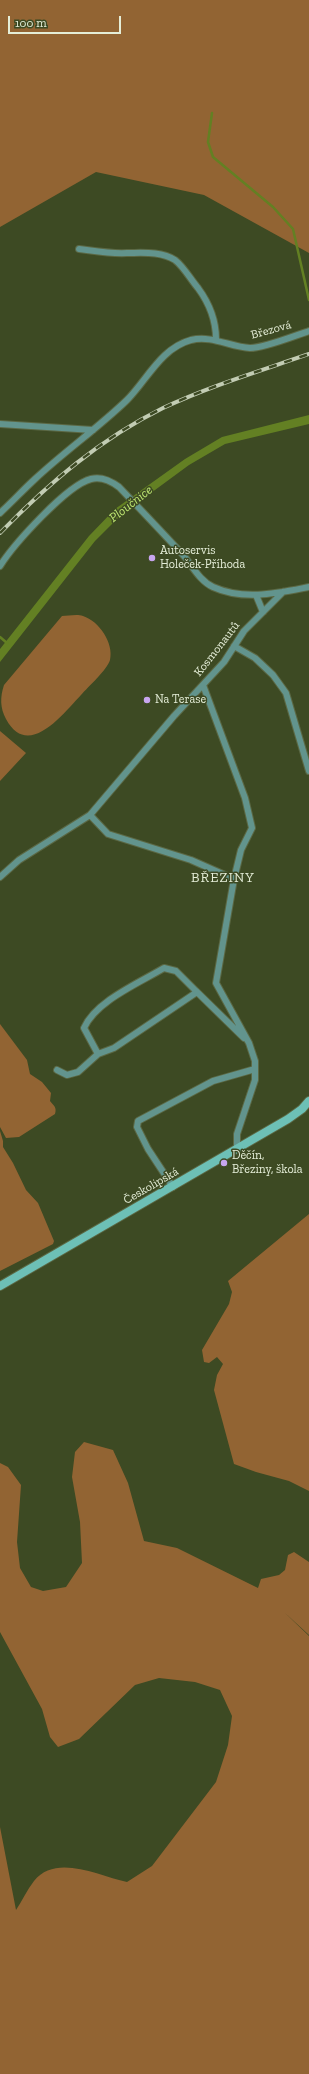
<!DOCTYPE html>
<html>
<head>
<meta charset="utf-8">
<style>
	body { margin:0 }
	#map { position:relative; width:309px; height:2074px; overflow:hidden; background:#3d4a23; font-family:"Zilla Slab",serif }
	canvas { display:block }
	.scale { position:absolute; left:8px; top:16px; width:113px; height:18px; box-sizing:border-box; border:2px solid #e5eed8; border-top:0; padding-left:5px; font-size:12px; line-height:14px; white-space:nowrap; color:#e5eed8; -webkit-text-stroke:3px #3d4a23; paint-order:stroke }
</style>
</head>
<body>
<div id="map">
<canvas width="309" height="2074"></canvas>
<div class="scale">100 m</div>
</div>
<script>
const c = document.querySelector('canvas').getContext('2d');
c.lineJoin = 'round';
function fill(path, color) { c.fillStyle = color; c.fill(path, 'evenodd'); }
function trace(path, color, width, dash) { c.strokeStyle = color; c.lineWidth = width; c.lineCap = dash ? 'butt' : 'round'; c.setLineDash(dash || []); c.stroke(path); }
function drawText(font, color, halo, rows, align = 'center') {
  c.font = font + ' "Zilla Slab",serif'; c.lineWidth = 3; c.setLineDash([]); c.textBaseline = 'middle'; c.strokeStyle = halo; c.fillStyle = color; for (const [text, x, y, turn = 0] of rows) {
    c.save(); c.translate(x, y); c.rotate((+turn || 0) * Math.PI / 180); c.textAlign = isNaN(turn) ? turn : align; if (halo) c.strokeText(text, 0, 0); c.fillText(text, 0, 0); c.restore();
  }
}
fill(new Path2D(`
	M0,0H309V253L204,195L96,172L0,227Z
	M62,616C68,616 77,614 83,616C99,621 114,643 110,660C107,670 88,687 81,695C63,714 28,760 6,719C0,708 0,697 4,685Z
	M0,731L26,753L0,781Z
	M0,1024L27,1060L30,1074L42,1082L51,1093L50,1101C54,1106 57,1107 55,1114L19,1137L6,1138L0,1127Z
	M0,1131L3,1141V1147L13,1163L26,1190L38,1203L54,1241L53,1244L0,1271Z
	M309,1214V1491L289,1481L256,1472L234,1464L214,1390L217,1375L223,1364L217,1357L209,1363L204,1362L202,1350L229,1304L232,1292L228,1281Z
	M84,1442L113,1450L128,1483L144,1541L177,1548L258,1588L261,1579L279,1575L285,1570L288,1555L294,1552L309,1562V1635L284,1612L309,1636V2074H0V1827L16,1910C22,1901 27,1890 34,1881C56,1853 99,1876 127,1882L152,1866L216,1782L228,1745L232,1716L220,1690L195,1682L159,1678L135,1685L79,1739L58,1747L50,1737L42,1709L0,1632V1463L8,1467L21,1485L17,1542L20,1568L31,1587L43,1591L66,1587L82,1563L80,1522L72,1477L75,1452Z`), '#926433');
fill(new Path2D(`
	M309,415V424L225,444L189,465L121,515L95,541L0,662V649L89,536L115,509L185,459L222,437Z`), '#638023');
trace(new Path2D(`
	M212,113L208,142L213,157L273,207L293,229L309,300
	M0,637L7,643`), '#638023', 2.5);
const street = new Path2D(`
	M79,249C95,251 111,254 127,253C142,253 161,251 175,260C184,267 191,280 198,288C209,303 216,321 216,339
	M0,424L93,430
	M0,513C12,502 23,490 35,479C65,451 98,428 127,400C147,380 161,348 191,340C212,335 230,347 250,348C264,348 294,336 309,331
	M0,566C14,544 67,485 91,479C102,476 111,481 119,487C141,510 163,533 184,556C193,567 200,581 213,587C244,601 278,593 309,587
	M256,595L263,612
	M234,646L255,658L273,675L286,693L309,771
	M203,685L245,798L252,828L241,850L234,879L216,983L249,1043L255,1061V1080L237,1134V1149
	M90,815L108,834L191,860L234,879
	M0,877L19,860L90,815L174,716L224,662L244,631L283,592
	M164,968L176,971L197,992L114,1048L98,1054L84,1028C96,1001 139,983 164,968Z
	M196,991L244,1038
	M57,1070L67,1075L78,1072L98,1054
	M173,1187L148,1149L137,1127L138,1121L213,1081L255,1069`);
const secondary = new Path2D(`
	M0,1286L288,1119L302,1109L309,1101`);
trace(street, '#5b6844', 8);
trace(secondary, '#5b6844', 10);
trace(street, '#62948d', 6);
trace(secondary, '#6dc0b6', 8);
const rail = new Path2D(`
	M0,533C49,483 100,439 163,408C210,386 260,371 309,354`);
trace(rail, '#c2ccb3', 4);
trace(rail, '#3d4a23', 2.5, [8]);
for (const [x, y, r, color] of [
	[152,558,4,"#c8a6ef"],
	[147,700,4,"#c8a6ef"],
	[224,1163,4,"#c8a6ef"]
]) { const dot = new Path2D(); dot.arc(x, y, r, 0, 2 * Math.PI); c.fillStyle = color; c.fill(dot); trace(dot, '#3d4a23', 1.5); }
drawText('12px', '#e5eed8', '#3d4a23', [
	["Březová",271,330,-15],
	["Kosmonautů",217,649,-52],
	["Českolipská",151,1186,-30]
]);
drawText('12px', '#e5eed8', '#3d4a23', [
	["Autoservis",160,551],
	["Holeček-Příhoda",160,565],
	["Na Terase",155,700],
	["Děčín,",232,1156],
	["Březiny, škola",232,1170]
], 'left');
drawText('italic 13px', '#c0e973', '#3d4a23', [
	["Ploučnice",131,504,-38]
]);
c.letterSpacing = '1px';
drawText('14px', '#e5eed8', '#3d4a23', [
	["BŘEZINY",223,878]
]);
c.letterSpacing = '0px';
</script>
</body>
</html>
